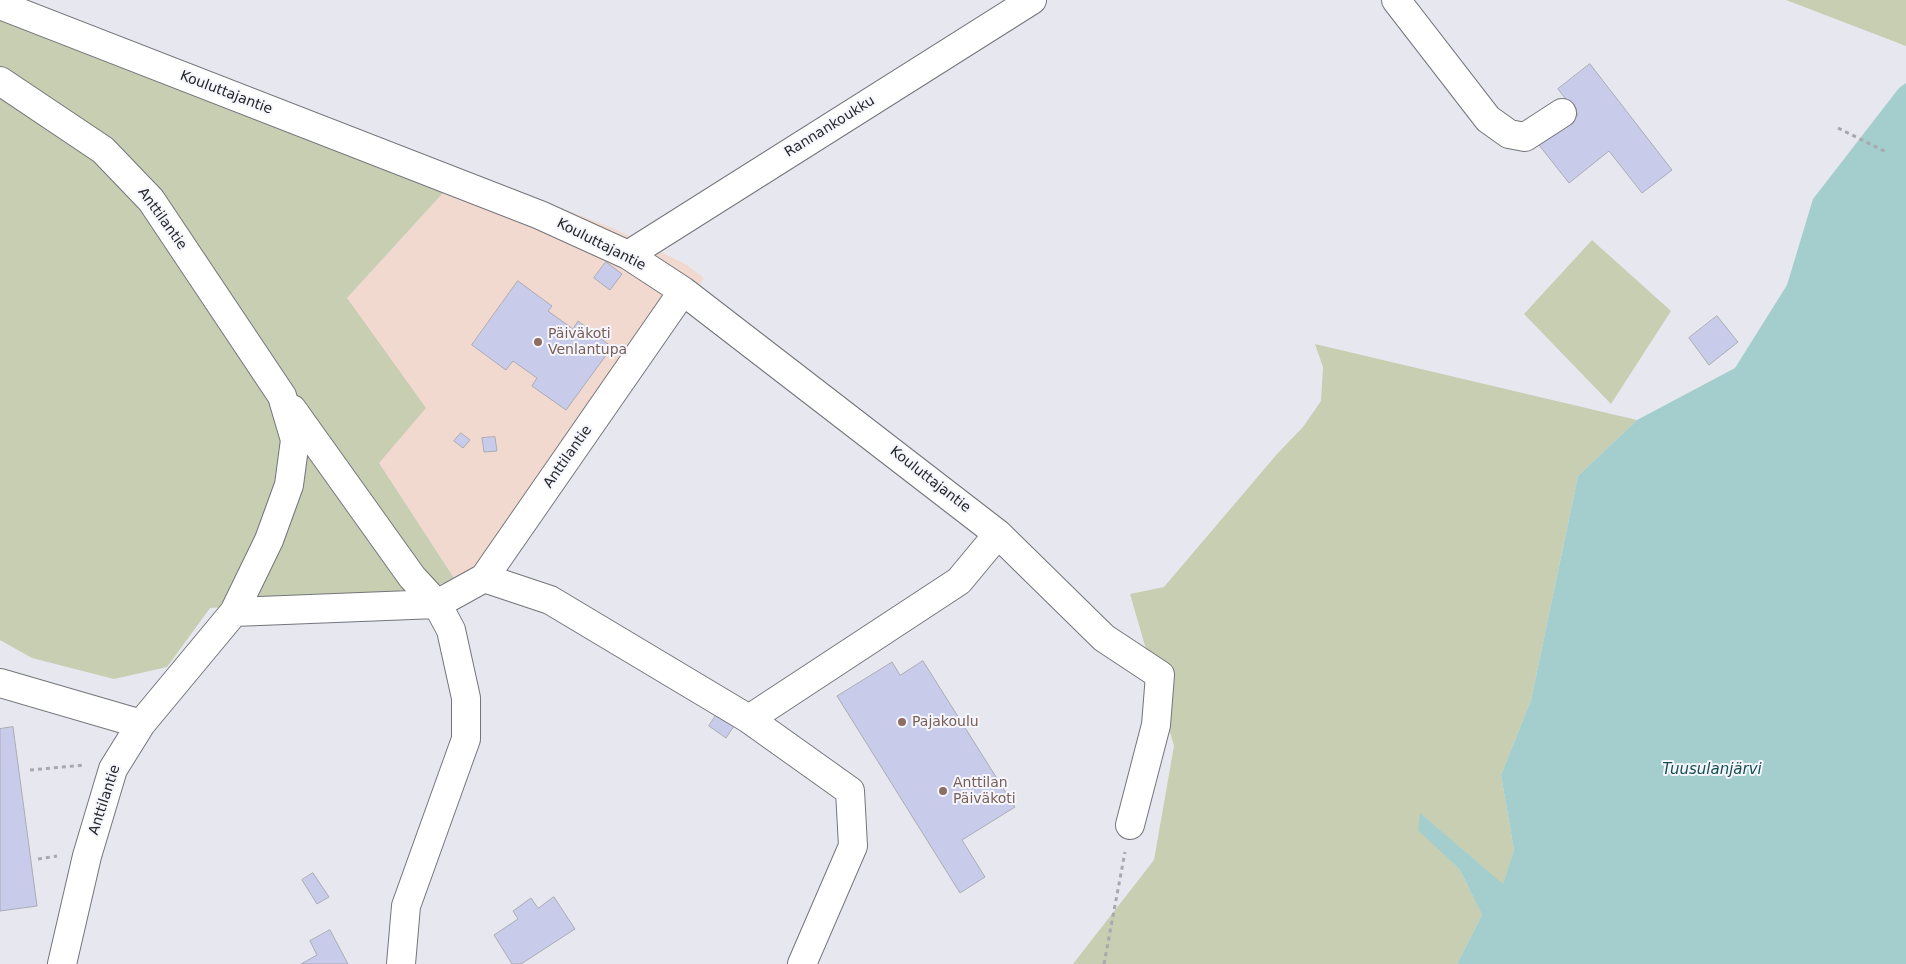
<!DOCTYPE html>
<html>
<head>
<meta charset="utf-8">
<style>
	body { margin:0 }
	canvas { display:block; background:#e7e8ef }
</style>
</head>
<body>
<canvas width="1906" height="964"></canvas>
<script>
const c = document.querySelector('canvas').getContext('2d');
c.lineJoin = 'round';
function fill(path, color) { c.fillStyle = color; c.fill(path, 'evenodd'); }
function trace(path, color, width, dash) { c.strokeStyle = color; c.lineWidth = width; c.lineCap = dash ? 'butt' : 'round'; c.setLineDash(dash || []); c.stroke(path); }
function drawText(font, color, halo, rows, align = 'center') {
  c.font = font + ' "DejaVu Sans",sans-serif'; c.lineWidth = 4; c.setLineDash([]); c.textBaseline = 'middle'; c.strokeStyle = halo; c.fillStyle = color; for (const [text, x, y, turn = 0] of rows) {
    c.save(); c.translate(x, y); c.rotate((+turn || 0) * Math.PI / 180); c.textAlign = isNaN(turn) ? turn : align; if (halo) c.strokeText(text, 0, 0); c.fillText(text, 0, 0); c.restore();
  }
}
fill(new Path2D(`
	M463,171L613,228L687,265L704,278L506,565L454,578L379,463L347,298Z`), '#f1d9d0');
fill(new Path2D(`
	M0,0L463,171L347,298L426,408L379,463L454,578L415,596L210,608L167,667L114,679L32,658L0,640Z
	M1786,0H1906V46Z
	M1592,240L1671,311L1611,404L1524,314Z
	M1315,344L1637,420L1578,476L1531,700L1501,775L1514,850L1503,885L1421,814L1419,830L1460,870L1482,915L1457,964H1073L1154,860L1174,746L1130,594L1164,587L1277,454L1303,427L1321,401L1323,367Z`), '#c7ceb2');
fill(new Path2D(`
	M1906,83V964H1457L1482,915L1460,870L1418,830L1420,813L1503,884L1514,850L1501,775L1531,700L1578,476L1637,420L1735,368L1787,285L1813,199L1899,88Z`), '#a4cecd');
const building = new Path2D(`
	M1590,64L1672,170L1642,193L1609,151L1569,183L1539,145L1578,115L1558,89Z
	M606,262L622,274L610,290L594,278Z
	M518,281L552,306L548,311L573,329L578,321L612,347L566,410L532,386L537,378L513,361L506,370L472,345Z
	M1717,316L1738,342L1709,365L1689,338Z
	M461,433L470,440L463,448L454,441Z
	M495,437L497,451L484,452L482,438Z
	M923,661L1015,807L962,840L985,877L960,893L837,696L892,662L900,675Z
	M717,714L734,726L726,738L709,726Z
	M13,727L37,906L0,911V729Z
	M313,873L329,897L317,904L302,880Z
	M554,897L575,929L521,964H512L494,935L518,919L513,911L531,898L538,908Z
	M330,930L348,964H301L317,955L310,941Z`);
fill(building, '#c8cbea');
trace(building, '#abacb3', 1);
const minor = new Path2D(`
	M1396,0L1488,119L1509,134L1525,137L1562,113
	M0,5L540,215L628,255L683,291L998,534L1104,638L1160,675L1156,725L1130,825
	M0,81L103,150L151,200L282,396L295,440L289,485L269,540L234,612L141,724L113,769L87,856L62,964
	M628,255L1032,0
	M292,409L412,577L437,604L451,630L466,698V739L406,906L401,964
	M484,578L550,600L749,719L850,791L853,846L802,964
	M234,612L437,604L484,578L683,291
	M0,683L141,724
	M749,719L959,581L998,534`);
trace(minor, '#74757b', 30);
trace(new Path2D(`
	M1838,128L1888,153
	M30,770L85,765
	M38,859L57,856
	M1104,964L1125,852`), '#a8a9af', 3, [4, 4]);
trace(minor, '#fff', 28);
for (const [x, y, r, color] of [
	[538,342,5,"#8d6e63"],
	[902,722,5,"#8d6e63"],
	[943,791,5,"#8d6e63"]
]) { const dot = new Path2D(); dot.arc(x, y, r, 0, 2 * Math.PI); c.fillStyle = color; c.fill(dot); trace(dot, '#f5f6fd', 2); }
drawText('14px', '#252628', '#f5f6fd', [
	["Kouluttajantie",226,93,21],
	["Rannankoukku",830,127,-32],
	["Anttilantie",162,219,54],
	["Kouluttajantie",601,245,27],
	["Anttilantie",568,457,-55],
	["Kouluttajantie",930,480,38],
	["Anttilantie",105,800,-72]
]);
drawText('14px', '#785e54', '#f5f6fd', [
	["Päiväkoti",548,334],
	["Venlantupa",548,350],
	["Pajakoulu",912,722],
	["Anttilan",953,783],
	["Päiväkoti",953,799]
], 'left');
drawText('italic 15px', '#155051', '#f5f6fd', [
	["Tuusulanjärvi",1712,770]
]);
</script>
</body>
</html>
